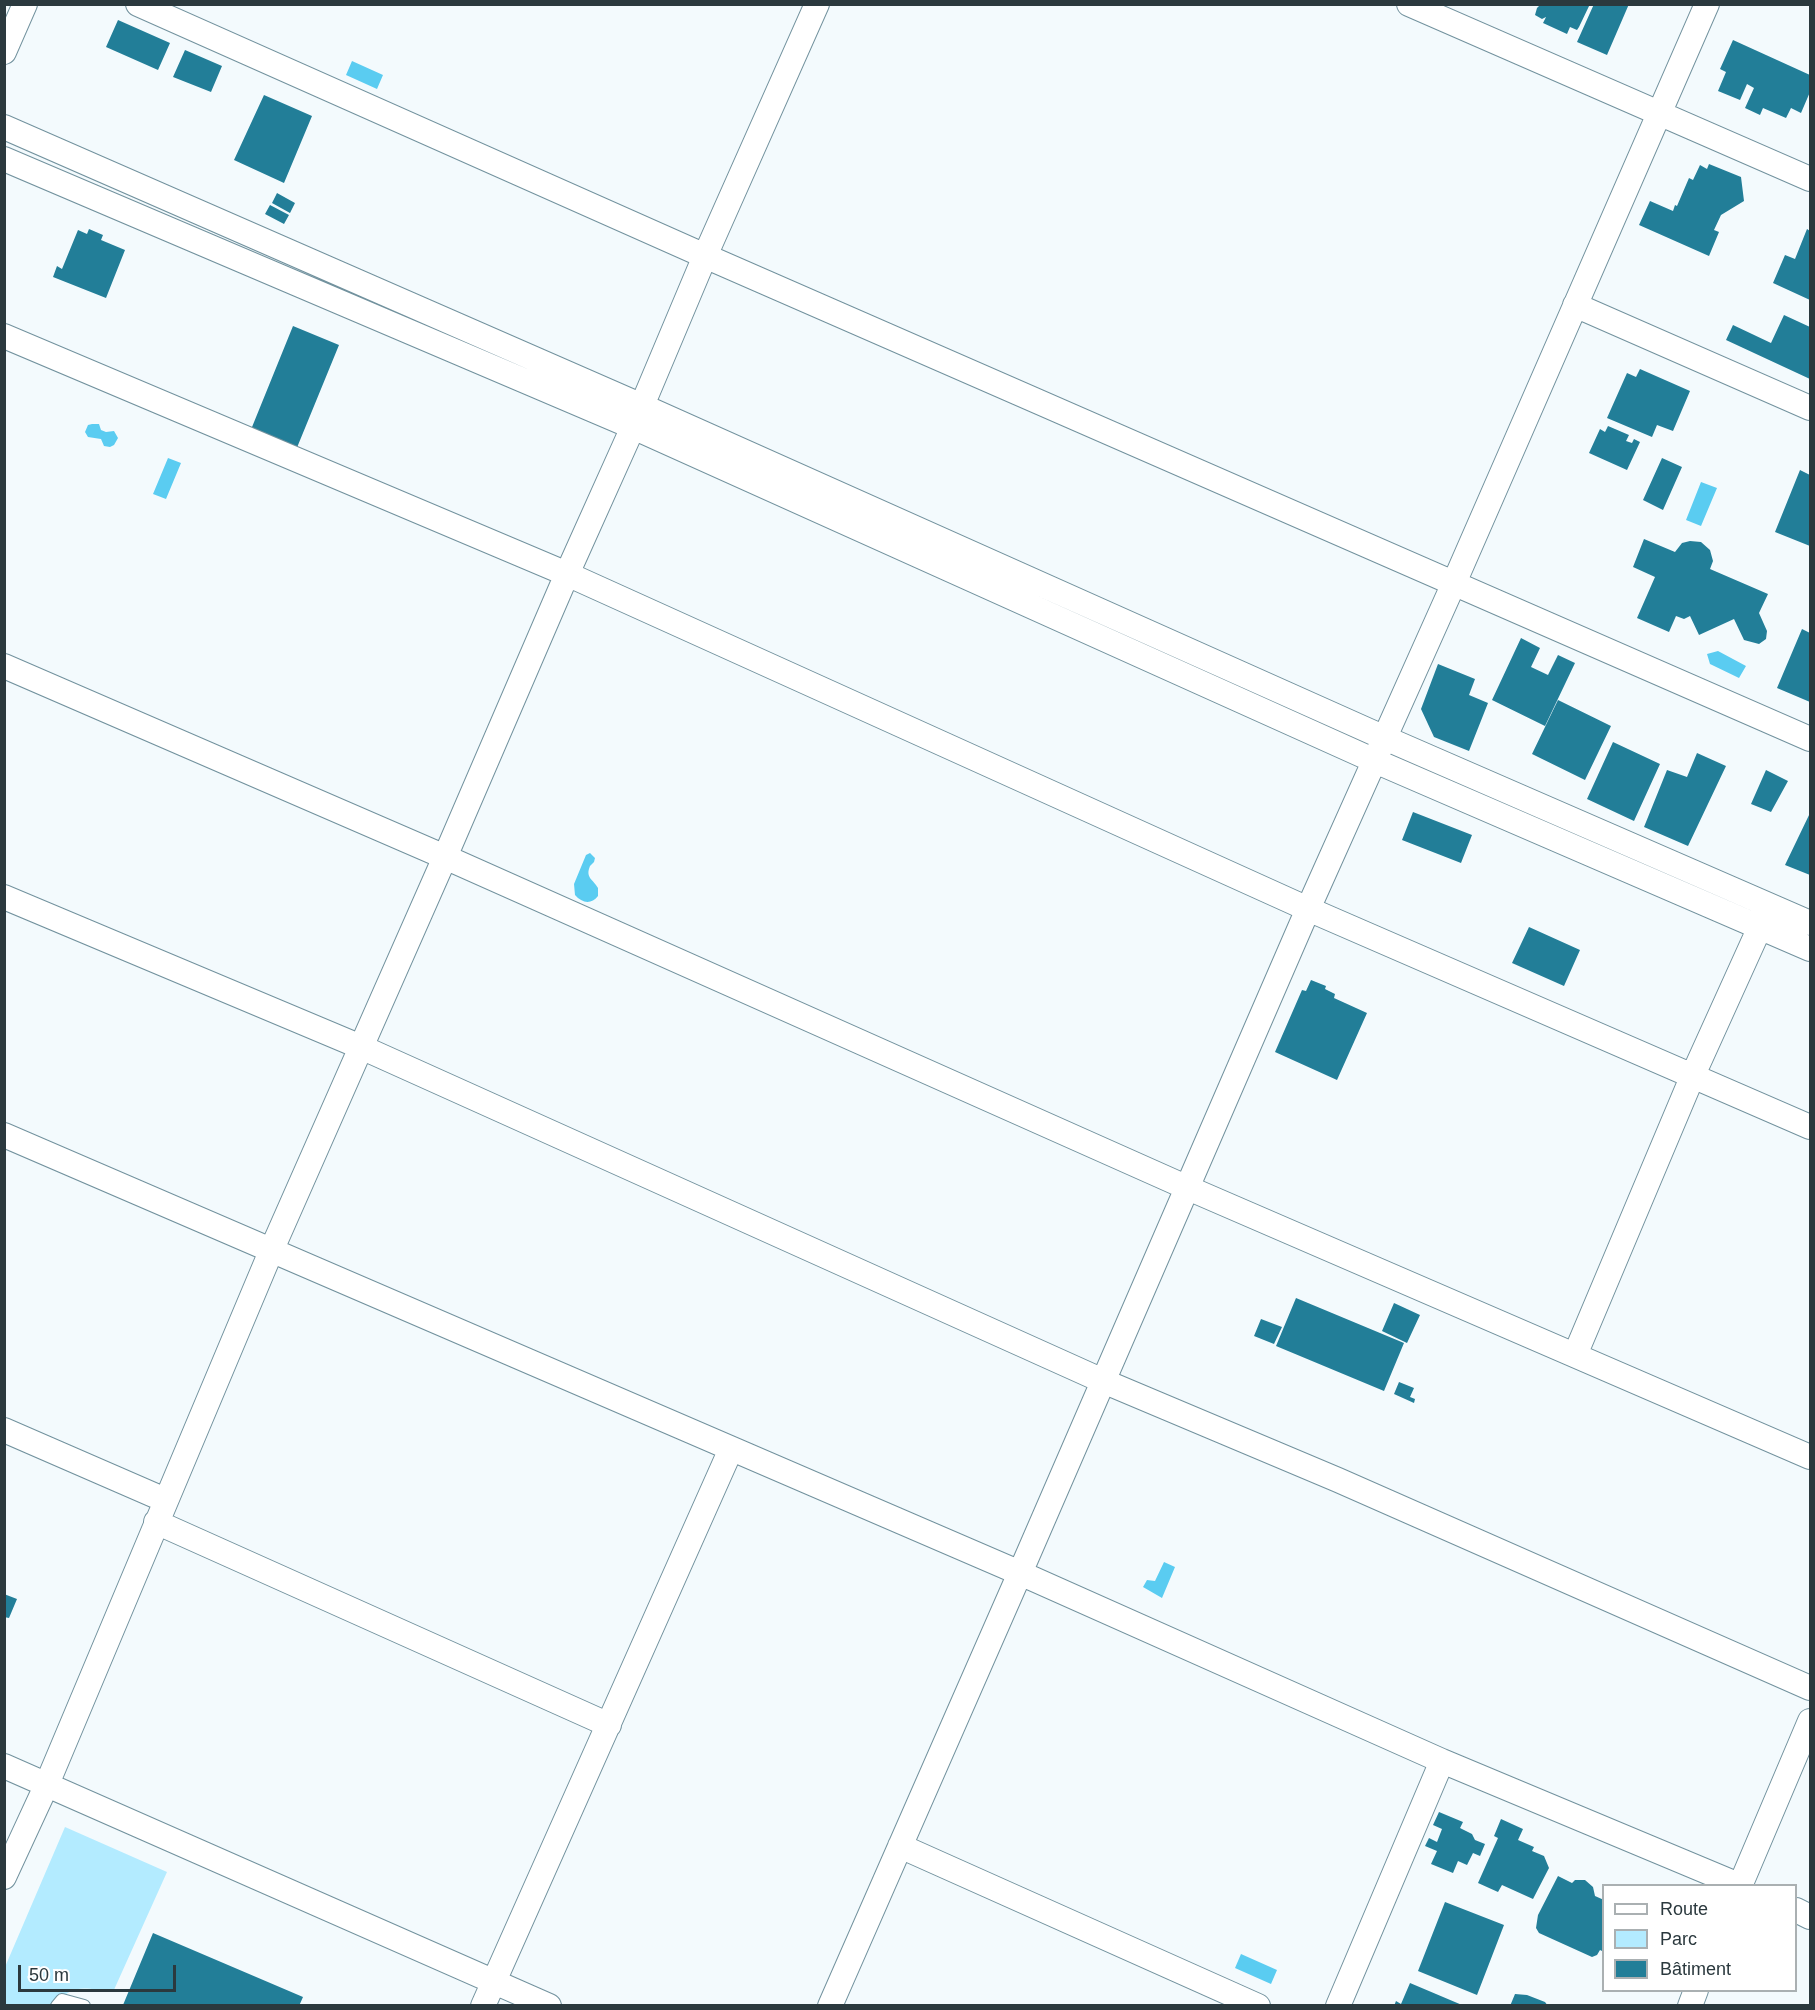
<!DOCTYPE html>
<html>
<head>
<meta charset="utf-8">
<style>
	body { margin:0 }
	#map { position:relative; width:1815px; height:2010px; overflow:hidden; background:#f3fafd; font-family:Helvetica,sans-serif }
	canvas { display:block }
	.frame { position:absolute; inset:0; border:6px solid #2b393e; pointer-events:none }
	.legend { position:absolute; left:1602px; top:1884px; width:195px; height:108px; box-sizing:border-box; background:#fff; border:2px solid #aab0b2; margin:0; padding:8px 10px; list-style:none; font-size:18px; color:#2b393e }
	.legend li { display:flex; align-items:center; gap:12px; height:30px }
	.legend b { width:30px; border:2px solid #aab0b2 }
	.scale { position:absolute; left:18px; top:1965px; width:158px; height:27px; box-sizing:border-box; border:3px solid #2b393e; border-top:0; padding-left:8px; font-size:18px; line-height:21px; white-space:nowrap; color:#2b393e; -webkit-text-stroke:4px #fff; paint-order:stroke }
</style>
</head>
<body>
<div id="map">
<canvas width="1815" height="2010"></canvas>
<div class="frame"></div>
<ul class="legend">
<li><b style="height:8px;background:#fff"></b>Route</li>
<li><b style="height:16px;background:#b3ebff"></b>Parc</li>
<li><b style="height:16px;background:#227e98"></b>Bâtiment</li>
</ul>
<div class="scale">50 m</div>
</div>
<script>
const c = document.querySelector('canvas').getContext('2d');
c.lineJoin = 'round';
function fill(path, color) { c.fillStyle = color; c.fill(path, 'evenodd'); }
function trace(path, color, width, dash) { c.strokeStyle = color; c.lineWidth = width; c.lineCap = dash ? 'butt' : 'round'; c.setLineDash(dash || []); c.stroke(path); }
fill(new Path2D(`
	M65,1827L167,1872L113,1992C85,1989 75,1982 54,2005L5,2006V1967Z`), '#b3ebff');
fill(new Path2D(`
	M352,61L383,75L377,89L346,75Z
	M92,424H99L101,430L106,432L114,431L118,438L114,445L110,447L104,446L101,439L88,437L85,432L88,425Z
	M168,458L181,463L166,499L153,494Z
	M1701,482L1717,488L1701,526L1686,520Z
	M1718,651L1746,666L1739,678L1710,664L1707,654Z
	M590,853L595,858L594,862L590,866C585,878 593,879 598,888V896C591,905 582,903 575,895L574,884L586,855Z
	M1164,1562L1175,1567L1162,1598L1143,1587L1147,1580L1155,1581Z
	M1241,1954L1277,1970L1271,1984L1235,1968Z`), '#5accf1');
fill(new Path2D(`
	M1541,4H1590L1579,27L1577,30L1570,27L1567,34L1543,23L1546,17L1542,19L1535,15L1537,8Z
	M1594,4H1629L1607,55L1577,42Z
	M118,20L170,43L158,70L106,47Z
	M1733,40L1810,75V92L1801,113L1791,108L1786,118L1763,108L1760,115L1745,108L1754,88L1747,84L1740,100L1718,91L1726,72L1720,69Z
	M185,50L222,66L211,92L173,77Z
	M264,95L312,116L284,183L234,160Z
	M1709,164L1741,177L1744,201L1721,215L1714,230L1719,232L1709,256L1639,225L1650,201L1673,211L1675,205L1677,206L1689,178L1693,180L1700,165L1707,169Z
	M277,193L295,203L290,213L272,203Z
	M270,205L289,215L284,224L265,214Z
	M89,229L103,235L101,240L125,250L106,298L53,277L57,266L62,269L78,230L87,234Z
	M1807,229L1810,231V300L1773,283L1785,255L1795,259Z
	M1784,315L1810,327V379L1726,340L1733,325L1771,343Z
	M293,326L339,345L296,450L250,432Z
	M1640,369L1690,391L1673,431L1657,425L1652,437L1607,418L1627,373L1636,377Z
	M1608,426L1629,435L1626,441L1632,443L1634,439L1640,442L1627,470L1589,453L1600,429L1605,432Z
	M1662,458L1682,467L1663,510L1643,500Z
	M1800,470L1810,475V546L1775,532Z
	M1644,539L1675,552L1682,543L1690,541L1701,542L1710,550L1713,561L1710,569L1768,594L1759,613L1767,631L1766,639L1759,644L1744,640L1734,619L1699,635L1690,616L1684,619L1676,616L1669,632L1637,618L1655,577L1633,567Z
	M1802,629L1810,633V702L1777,688Z
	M1521,638L1540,648L1531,667L1548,675L1558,655L1575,663L1545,726L1492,700Z
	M1438,664L1475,679L1469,695L1488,703L1469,751L1434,737L1421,709Z
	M1558,700L1611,726L1585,780L1532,754Z
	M1613,742L1660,764L1634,821L1587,799Z
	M1697,753L1726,766L1688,846L1644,827L1667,770L1687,777Z
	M1766,770L1788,781L1771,812L1751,804Z
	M1413,812L1472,835L1461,863L1402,840Z
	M1810,813V875L1785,865Z
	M1529,927L1580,950L1564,986L1512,963Z
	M1311,980L1326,986L1325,989L1335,994L1334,998L1367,1013L1337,1080L1275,1052L1302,990L1306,991Z
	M1296,1298L1404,1343L1384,1391L1276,1346Z
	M1394,1303L1420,1315L1407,1343L1382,1331Z
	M1261,1319L1282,1327L1274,1344L1254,1336Z
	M1399,1382L1414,1388L1410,1397L1415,1399L1414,1403L1394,1394Z
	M4,1594L17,1599L9,1618L4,1617Z
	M1439,1812L1463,1822L1460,1828L1472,1834L1475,1840L1485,1844L1480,1856L1473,1853L1467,1865L1458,1861L1453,1873L1431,1864L1437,1851L1425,1846L1429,1838L1437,1842L1442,1829L1433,1825Z
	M1501,1819L1523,1829L1518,1840L1534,1847L1532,1851L1544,1856L1549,1868L1533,1899L1502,1885L1498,1892L1478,1883L1498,1838L1494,1836Z
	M1558,1876L1572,1883L1575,1880H1585L1593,1887L1595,1896L1604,1900V1952L1600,1950L1597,1955L1592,1957L1539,1933L1536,1928L1538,1915Z
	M1445,1902L1504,1925L1477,1995L1418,1971Z
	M153,1933L303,1997L299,2006L123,2005Z
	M1410,1983L1462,2005V2006H1394L1396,2001L1401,2004Z
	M1515,1994L1527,1995L1545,2002L1548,2006H1510Z`), '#227e98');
const lane = new Path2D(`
	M57,2006L62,2000L84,2006`);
const street = new Path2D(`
	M138,4L705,256L1810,739
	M1409,4L1810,179
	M4,52L25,4
	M4,127L642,406L1385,738L1810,923
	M4,159L633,427L1375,761L1810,949
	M1575,305L1810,408
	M4,336L567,574L1308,909L1810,1127
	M4,666L445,857L1188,1188L1810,1457
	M4,897L361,1047L1103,1381L1338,1480L1810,1688
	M4,1135L1020,1573L1442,1761L1741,1886
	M1575,1355L1693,1075L1760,927
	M4,1430L165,1500
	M156,1522L609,1725
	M4,1766L549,2006
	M900,1846L1258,2006
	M4,1877L47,1784L272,1249L445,857L567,574L633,427L705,256L817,4
	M1740,1886L1810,1721
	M1796,1910L1810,1917
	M483,2006L731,1449
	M830,2006L1020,1573L1308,909L1454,583L1707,4
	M1338,2006L1442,1761
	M1690,2006L1696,1990`);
trace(lane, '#72929e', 14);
trace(street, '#72929e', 26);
trace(lane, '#fff', 12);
trace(street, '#fff', 24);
</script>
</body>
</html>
